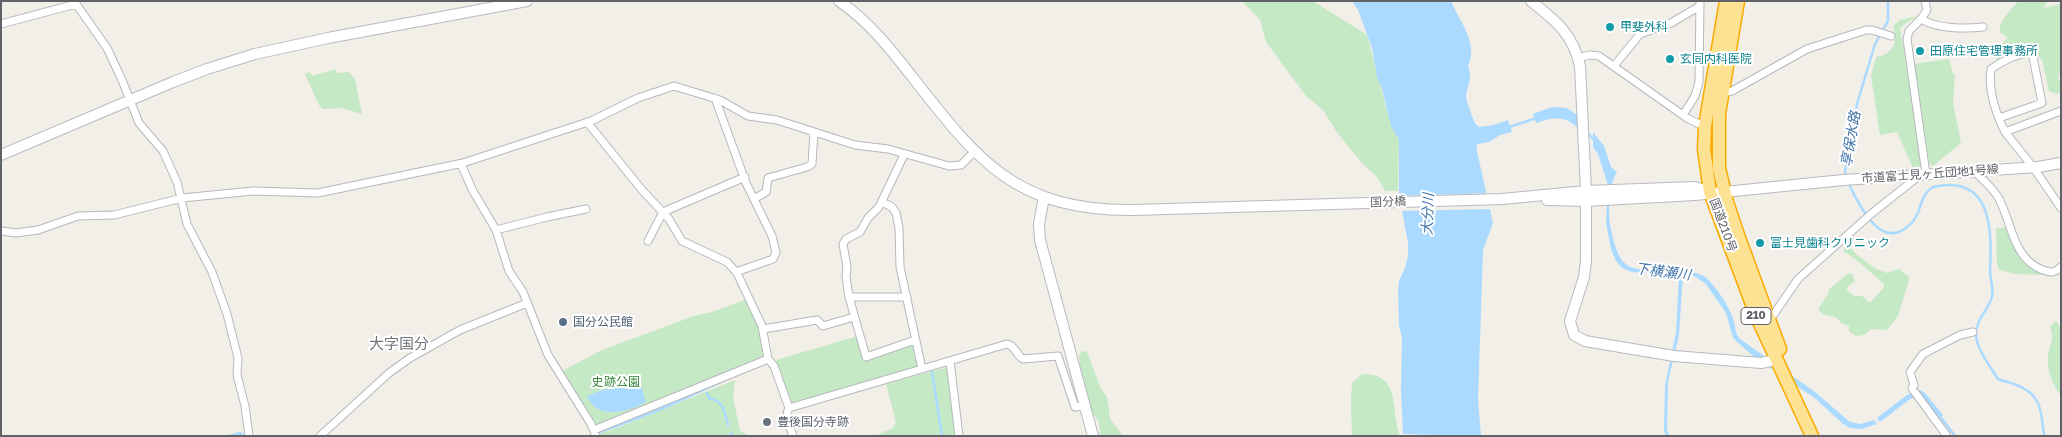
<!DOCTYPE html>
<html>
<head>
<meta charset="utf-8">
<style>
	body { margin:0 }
	#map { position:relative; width:2062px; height:437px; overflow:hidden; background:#f1efe8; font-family:"Golos Text",sans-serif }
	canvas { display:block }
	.frame { position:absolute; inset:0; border:2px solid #5f6368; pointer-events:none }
</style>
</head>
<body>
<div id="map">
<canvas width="2062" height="437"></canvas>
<div class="frame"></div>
</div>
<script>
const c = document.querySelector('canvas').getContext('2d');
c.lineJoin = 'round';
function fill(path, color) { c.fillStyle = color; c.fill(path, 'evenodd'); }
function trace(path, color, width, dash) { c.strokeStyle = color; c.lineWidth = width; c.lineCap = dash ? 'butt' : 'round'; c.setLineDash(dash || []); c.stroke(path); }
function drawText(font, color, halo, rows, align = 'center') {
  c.font = font + ' "Golos Text","Noto Sans JP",sans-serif'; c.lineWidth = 4; c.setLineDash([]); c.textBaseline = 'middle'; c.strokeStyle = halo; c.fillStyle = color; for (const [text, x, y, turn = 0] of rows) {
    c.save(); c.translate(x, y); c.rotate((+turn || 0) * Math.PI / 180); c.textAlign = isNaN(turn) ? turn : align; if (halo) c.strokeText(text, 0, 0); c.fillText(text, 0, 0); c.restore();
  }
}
fill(new Path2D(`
	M1242,1H1313L1367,35L1391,126L1399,140L1398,191H1385L1378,178L1361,162L1336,131L1323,110L1306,96L1289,73L1266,42L1260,20Z
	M2018,1H2048L2043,8L2061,4V70L2058,78L2061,82V91L2057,94L2049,91L2042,60L2029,47L1996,61C1996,54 2001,43 2008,38L2000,32V26L2004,18Z
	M1917,16L1902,26L1900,29L1923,168H1913L1897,132L1880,135L1871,75L1876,57C1894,54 1898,42 1893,26L1900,20Z
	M1949,59L1953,74H1955L1953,102L1961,143L1933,166L1929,163L1913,64Z
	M336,69V73L349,72L355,79L362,114L342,108L322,109L319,105L305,74L310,72L312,76Z
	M2005,227L2012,244L2023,261L2045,275L2015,274L1999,270L1997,264L1996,229Z
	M1845,245L1849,246L1857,255L1876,269L1887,273L1899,269L1908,276L1909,280L1898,316L1887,330L1871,329L1864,335L1856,336L1849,331V326L1841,323L1837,318L1823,314L1818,309L1828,294L1829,289L1849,273L1852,274L1855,281L1847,287V290L1854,296H1862L1870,303L1884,287V284L1859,262L1843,251Z
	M744,300C758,313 763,338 764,356L596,428L562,371L602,350L694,316L712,312Z
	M2056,321L2061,327V396C2053,385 2047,372 2048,358C2049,342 2055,344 2050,326Z
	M858,336L865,359L914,342L920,367L791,403L776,360Z
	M1082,351L1087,352L1101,389L1107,397L1110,419L1123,436H1100C1100,413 1094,421 1087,403C1082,389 1080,370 1079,355Z
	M947,367L950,369L958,436H875L893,428L896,422L886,384Z
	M1362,374C1402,373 1390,410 1400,436H1352L1351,401L1352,383Z
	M735,380L733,398L740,430L748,436H599V434L622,426Z`), '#c5e8c5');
fill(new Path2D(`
	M1352,1H1451C1459,21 1479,43 1468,66C1474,82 1464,87 1467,102C1468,106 1470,109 1471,113C1473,119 1474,123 1479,127L1494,125L1508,120L1512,132L1500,135L1489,142L1477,144V151L1493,223L1483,250L1478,400L1481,436L1403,434L1401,391L1402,338L1399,325L1398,291L1399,281L1405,268L1408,256V243L1399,195V140L1391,126L1382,89L1377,77L1372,48L1358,10Z
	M1558,107L1567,108L1577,115V127C1563,115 1552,118 1536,123L1533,114L1549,108Z
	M1593,132L1604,146L1611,167L1617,172C1609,185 1608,209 1610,224C1620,278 1631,268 1679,271C1688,271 1697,272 1705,277C1716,286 1728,305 1733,318C1736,326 1734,332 1740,339L1815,392L1850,422L1861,424L1874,420L1877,424L1861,429L1850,428L1843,424L1816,399L1753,356L1733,338L1726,313L1706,284L1694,276L1683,274L1679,335L1668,382L1667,429L1669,436H1666L1664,431L1665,385L1676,333L1679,275L1632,272L1622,268L1616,261L1611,249L1606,223L1608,185L1598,154L1593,147Z
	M634,385L642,389L646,402C628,412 597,421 587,396L603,390Z
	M1920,390L1925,393L1943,415L1939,418L1922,397L1919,396L1910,399L1880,422L1877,418L1907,395Z`), '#aadaff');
fill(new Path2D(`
	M1490,193L1493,209L1400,211L1397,196Z`), '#f1efe8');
trace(new Path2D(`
	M1509,127L1537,118
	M1587,132L1595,141
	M1846,177L1845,171L1857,104L1875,44L1888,21V1
	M1848,182C1856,199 1877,246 1903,230C1907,227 1912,224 1914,220C1922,209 1920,195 1933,187C1992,174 1992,229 1990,271C1990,279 1994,288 1992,297C1988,310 1975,321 1976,335C1977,350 1990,366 1998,379C2003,381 2009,382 2014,384C2042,394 2041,410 2044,436
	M932,372L942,436
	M707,393L709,398C725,402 724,411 728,425
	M1939,415L1955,436
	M600,432L659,410L725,380
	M731,433L732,436
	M230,436L240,433L244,436`), '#aadaff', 2.5);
const street = new Path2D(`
	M74,1L107,48L122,80L139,123L163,151L177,182L187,224L212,272L227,314L238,358L237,375L245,406L249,436
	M1921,19L1927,10L1925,1
	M1,24L76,4
	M1578,58L1590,55L1599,56L1687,118L1697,123L1705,125
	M1614,66L1640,34L1671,23L1700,6
	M1722,93L1732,91L1807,49L1866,30H1872L1891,36
	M715,98L746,183L772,236L776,252L773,259L736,272
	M1683,115L1695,96L1699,82L1700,1
	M1999,118L2042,103L2033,57L2031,53C2019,52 2001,62 1991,69C1988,91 1995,112 2005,132L2033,167L2061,208
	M587,122L642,190L669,219L682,241L727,262L737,273L762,326L768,359L774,366L789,408C784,416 790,427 793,436
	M2005,132L2061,111
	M903,157L879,207L868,218L860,232L846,239L843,244L847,267L846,276L849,297L866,357L915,340
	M461,164L473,191L496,230L509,271L523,292L548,355L591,424L596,436
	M1974,171C1982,179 1992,187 1998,197C2012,221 2012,259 2043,270C2051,273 2055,273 2061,267
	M1926,174L1907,39L1909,31L1921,19C1937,29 1965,29 1983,27
	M754,199L766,192L768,178L807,167L812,164L814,132
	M882,202L892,207L896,213L899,228L900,267L922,369
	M496,230L547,217L586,209
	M1,231L16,233L38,230L78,216L114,215L182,198L253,191L318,193L463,163L591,121L638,98L674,86L720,100L748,116L777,120L855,145L888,149L949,166L961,165L974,152
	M648,241L663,212L745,177
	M849,297H907
	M1768,320L1774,314L1798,279L1871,214L1920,175
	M763,329L817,320L823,326L854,317
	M950,361L959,436
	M789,408L1007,344C1016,346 1016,355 1023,359L1058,356L1075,407L1085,406
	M594,430L768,359
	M320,436L389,373L410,358L460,330L527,303
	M1947,436L1914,391L1912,388L1914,385L1910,372L1923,354L1960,335L1973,332`);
const secondary = new Path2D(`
	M839,1C868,21 889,47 910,74C977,160 1015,211 1133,210L1502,199L1586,191L1695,187L1710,192
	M1531,1C1556,21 1573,34 1580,66L1586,191V261L1584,277L1570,321L1574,335L1585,341L1674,356L1761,363L1776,360
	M1,155L173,82L207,69L255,54L328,38L527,1
	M1044,197L1039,224L1040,240L1093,436
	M1547,200L1586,201L1695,195L1843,180L2038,167L2061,163`);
const highway = new Path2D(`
	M1726,1L1705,126L1704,149L1710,192L1756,315L1812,436
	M1738,1L1719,114V168L1727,202L1738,235L1780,349`);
trace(street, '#b5b8bc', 9);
trace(secondary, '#b6babf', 12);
trace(highway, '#f9ab00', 15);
trace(street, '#fff', 7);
trace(secondary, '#fff', 10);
trace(highway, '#fde293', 12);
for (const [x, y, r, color] of [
	[1610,27,5,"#0f9aa8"],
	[1920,51,5,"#0f9aa8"],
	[1670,59,5,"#0f9aa8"],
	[1760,243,5,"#0f9aa8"],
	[563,322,5,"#5c6f8a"],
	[767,422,5,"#6b7280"]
]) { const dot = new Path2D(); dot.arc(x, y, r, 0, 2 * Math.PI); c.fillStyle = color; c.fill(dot); trace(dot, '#fff', 2); }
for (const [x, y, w] of [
	[1756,316,30]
]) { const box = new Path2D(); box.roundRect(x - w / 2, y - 8.5, w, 17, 4); c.fillStyle = '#fff'; c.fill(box); trace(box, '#5f6368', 1); }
drawText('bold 11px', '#5f6368', null, [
	["210",1756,316]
]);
drawText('12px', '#0d838f', '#fff', [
	["甲斐外科",1620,27],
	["田原住宅管理事務所",1930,51],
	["玄同内科医院",1680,59],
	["富士見歯科クリニック",1770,243]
], 'left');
drawText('12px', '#5f6368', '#fff', [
	["市道富士見ヶ丘団地1号線",1930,174,-4],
	["国分橋",1388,202,-2],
	["国道210号",1723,225,70]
]);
drawText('12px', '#4e5e75', '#fff', [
	["国分公民館",573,322]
], 'left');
drawText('12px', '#348238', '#fff', [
	["史跡公園",616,382]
]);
drawText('12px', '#5b616d', '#fff', [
	["豊後国分寺跡",777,422]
], 'left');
drawText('italic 14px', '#4174aa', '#fff', [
	["享保水路",1851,139,-80],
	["大分川",1428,214,-88],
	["下横瀬川",1663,272,7]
]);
drawText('15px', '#70757a', '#fff', [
	["大字国分",399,344]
]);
</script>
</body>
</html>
